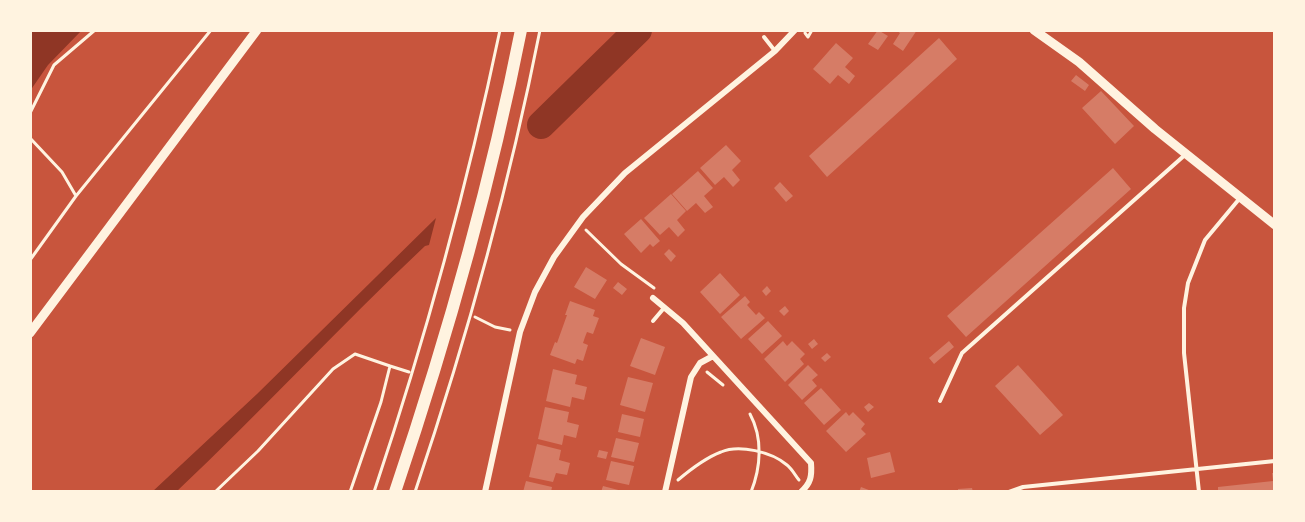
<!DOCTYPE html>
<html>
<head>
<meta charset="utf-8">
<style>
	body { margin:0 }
	#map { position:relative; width:1305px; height:522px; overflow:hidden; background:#c8553d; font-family:"Source Serif 4",serif }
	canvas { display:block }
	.frame { position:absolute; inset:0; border:32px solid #fff3e0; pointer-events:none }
</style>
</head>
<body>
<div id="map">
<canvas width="1305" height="522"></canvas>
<div class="frame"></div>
</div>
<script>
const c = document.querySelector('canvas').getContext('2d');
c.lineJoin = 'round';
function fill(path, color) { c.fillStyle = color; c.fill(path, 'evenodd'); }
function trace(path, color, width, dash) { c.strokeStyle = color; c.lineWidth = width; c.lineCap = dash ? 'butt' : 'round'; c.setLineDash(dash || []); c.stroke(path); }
fill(new Path2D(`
	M30,30H82L48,65L30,91Z
	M436,218L429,245L425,246C340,326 261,412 176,492H152L257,394Z`), '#8f3625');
trace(new Path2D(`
	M541,125L638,30`), '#8f3625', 28);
fill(new Path2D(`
	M878,30L888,36L878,50L868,44Z
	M896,30H917L903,51L893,44L900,33Z
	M939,38L957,59L827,177L809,156Z
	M836,43L853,58L845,67L855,76L849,84L838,75L830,84L813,69Z
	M1076,75L1089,85L1085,91L1071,81Z
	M1101,91L1134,126L1115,144L1082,108Z
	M726,145L741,161L732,170L740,180L733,187L724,177L715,185L700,168Z
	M1113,168L1131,189L966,337L947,316Z
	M698,171L713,188L704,196L713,207L705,213L696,203L687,211L672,194Z
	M780,182L793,196L786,202L774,188Z
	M671,194L686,211L677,220L685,230L678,237L669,227L660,235L644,218Z
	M641,219L660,241L653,247L650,244L641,253L624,234Z
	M669,249L676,256L671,262L664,254Z
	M586,267L607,280L595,299L574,287Z
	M720,273L740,295L720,314L700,292Z
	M618,282L627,289L622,295L613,288Z
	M767,286L771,291L766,296L762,291Z
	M745,296L750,302L747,305L756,315L759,312L765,318L741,339L721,317Z
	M570,301L595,310L593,316L599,318L593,334L587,332L585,337L583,343L588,345L583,361L577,359L575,364L550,355L555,342L557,343L567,315H565Z
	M785,306L789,311L784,316L779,311Z
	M768,321L782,336L762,354L748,339Z
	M641,338L665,347L655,375L630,366Z
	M814,339L818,344L812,349L808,344Z
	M783,341L787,346L792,341L805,354L800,359L804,364L785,382L764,359Z
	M949,341L954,347L934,364L929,358Z
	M827,353L831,357L825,362L821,358Z
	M808,365L818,375L812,380L817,386L802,400L788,385Z
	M1018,365L1063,415L1040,435L995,386Z
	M553,369L577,375L575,384L587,387L584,400L572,397L570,407L546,401Z
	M628,377L653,383L645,412L620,405Z
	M821,388L841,410L824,425L804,403Z
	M869,403L874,407L868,412L864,407Z
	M545,407L569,412L567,422L579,425L576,438L564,435L562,445L538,439Z
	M846,412L849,416L853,412L865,424L861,429L866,434L846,452L826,431Z
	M622,414L644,419L640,437L618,432Z
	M616,438L639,443L634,462L611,457Z
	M537,444L561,450L559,460L570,463L567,475L556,473L553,482L529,477Z
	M599,450L608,452L606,459L597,457Z
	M890,452L895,472L871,478L867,458Z
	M611,461L634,466L629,485L606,480Z
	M1272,473H1275V492H1218V487L1273,481Z
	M526,481L552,487L551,492H523Z
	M603,486L622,491V492H601Z
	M861,487L874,492H859Z
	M972,488L973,492H958V489Z`), '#d67c66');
trace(new Path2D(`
	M805,33L808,37L812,30
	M30,113L54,65L95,30
	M30,138L62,172L76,196
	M586,230L621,264L654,288
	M30,260L76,196L211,30
	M475,317L495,327L510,330
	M707,372L723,385
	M750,414C763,438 761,467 751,492
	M678,480C691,469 705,458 721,452C739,444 772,452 787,465C792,469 795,475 799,480
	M215,492L258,451L333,369L355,354L390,366
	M350,492L381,402L390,366L409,372
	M374,492C425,340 467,187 500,30
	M415,492C466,341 509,187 540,30`), '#fff3e0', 3);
trace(new Path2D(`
	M764,37L775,51
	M653,321L664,308
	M940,401L962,353L1186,154
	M1009,492L1023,487L1275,461
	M1199,492L1184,353V308L1188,283L1205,240L1240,198`), '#fff3e0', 4);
trace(new Path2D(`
	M653,298L683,323L811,463C812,476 811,483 801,492
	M485,492L520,332L535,292L554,257L583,217L625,173L775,51L795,30
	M665,492L691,377L700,363L713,356`), '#fff3e0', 6);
trace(new Path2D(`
	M1034,30L1079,62L1155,129L1275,225
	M30,333L257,30`), '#fff3e0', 9);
trace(new Path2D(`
	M395,492C446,341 490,187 521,30`), '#fff3e0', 12);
</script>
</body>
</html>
